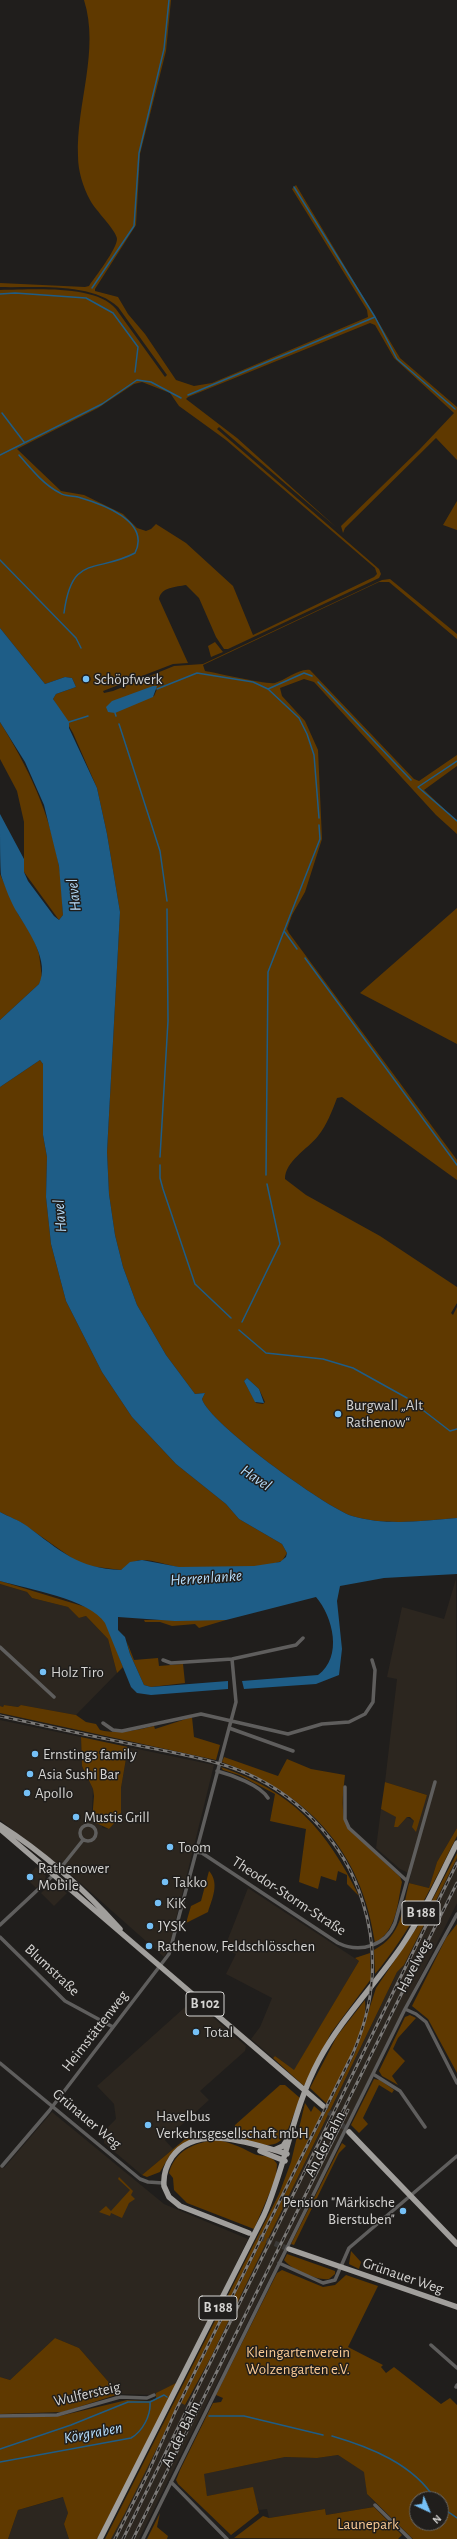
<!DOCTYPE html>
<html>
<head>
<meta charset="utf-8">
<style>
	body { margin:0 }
	#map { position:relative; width:457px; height:2539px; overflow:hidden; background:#201e1c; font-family:"Alegreya Sans",sans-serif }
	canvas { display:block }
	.north { position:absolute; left:409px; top:2491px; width:40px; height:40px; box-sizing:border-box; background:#201e1c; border:1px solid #686765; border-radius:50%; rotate:136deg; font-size:11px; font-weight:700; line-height:16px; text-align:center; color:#d5d4d2 }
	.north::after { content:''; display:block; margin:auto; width:14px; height:18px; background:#75c0f6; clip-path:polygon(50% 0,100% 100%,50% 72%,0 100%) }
</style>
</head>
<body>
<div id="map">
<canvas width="457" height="2539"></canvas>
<div class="north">N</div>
</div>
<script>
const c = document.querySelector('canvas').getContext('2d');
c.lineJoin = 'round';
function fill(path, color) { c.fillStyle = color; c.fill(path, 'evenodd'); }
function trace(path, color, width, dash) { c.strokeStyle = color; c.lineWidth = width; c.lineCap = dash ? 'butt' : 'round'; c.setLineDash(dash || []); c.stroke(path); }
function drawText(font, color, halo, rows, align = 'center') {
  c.font = font + ' "Alegreya Sans",sans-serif'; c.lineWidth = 3; c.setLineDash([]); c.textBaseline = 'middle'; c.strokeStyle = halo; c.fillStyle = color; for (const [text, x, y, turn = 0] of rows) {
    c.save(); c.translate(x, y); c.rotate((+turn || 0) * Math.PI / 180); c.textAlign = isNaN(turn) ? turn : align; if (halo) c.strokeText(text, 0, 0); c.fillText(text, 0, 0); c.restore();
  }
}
fill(new Path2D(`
	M456,1579L457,1828L437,1862L429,1888L409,1883L411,1874L400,1869L376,1848L381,1809L397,1817L394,1827H398L407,1817L414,1821L427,1795L385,1782L397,1679L387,1677L402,1607L444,1619Z
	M0,1584L27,1592L32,1598L68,1607L79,1618L86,1616L108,1639L117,1673L76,1715L21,1705L18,1707L4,1705L3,1707L0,1706Z
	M0,1720L81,1737L82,1766L93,1789L92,1810L103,1828L109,1829L119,1818L121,1788L128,1747L214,1765L169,1947L164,1957L69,1873L0,1820Z
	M457,1858V1903L139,2539H111L179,2400L186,2405L211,2357L397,1972L404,1965Z
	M36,1867L46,1876L45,1880L36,1888L26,1878Z
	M53,1882L67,1893L54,1906L41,1893Z
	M248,1888L359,1961L294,2071L275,2056L273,2058L251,2039L260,2027L272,1998L226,1974L236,1954L224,1949Z
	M193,2000L246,2046L245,2051L200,2091L209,2100L165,2140L173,2149L142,2175L104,2143L105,2135L103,2132L116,2119L114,2104L97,2086Z
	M52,2112L164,2204L248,2239L178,2382L153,2395L119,2394L79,2348L55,2338L10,2380L0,2377V2166L4,2168Z
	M338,2455L365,2472L367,2494L376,2504L374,2507L326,2515L325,2509L269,2518L267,2509L259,2510L257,2507L253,2488L207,2496L203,2474L285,2457L317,2458Z
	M64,2497L68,2513L64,2524L69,2539H8L18,2510Z`), '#2c261f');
fill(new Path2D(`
	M84,0H171L166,51L140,154L136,225L95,289V291L118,297L128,314L145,334L176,380L194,386L212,383L368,317L367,310L292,189L296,185L400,358L457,407V460L436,438L345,528L343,533L341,526L420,449L454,413L394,358L375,325L370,323L188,397L186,399L237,438L337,528L219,427L217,429L379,569L381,574L379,578L228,649H224L216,637L199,598L186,585C176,587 161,587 159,599L188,663L173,664L103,691L104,693L113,691L174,666L203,664L382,580L390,579L457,634V639L389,582H379L203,665L205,671C218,673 267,685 275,683C286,680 299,668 310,670L414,779L419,781L457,755V766L424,790L457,821V834L436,815L314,682L304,679L280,688L282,696L305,721L318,750L322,839L305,892L292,915L287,929L289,933L457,1160V1180L342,1097L337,1098C332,1111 327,1125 318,1136C308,1149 285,1161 285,1179L306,1195L380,1236L457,1287V1303L451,1313L453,1315L457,1307V1518C422,1521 386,1526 352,1516C325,1507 209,1423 202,1399L205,1393L195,1394L166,1355L137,1305L123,1267L115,1235L109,1194L107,1152L120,912L107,834L97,788L73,733L53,699L56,694L76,687L72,678L65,677L45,684L0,628V290C31,290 95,284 116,309L165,377L167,375L118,307C92,282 35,288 0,287V283L85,287L89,286C95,277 117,249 117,239C117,231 95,210 90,200C83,187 78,171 78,156C76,104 100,51 84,0ZM142,382L170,393L179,406L226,440L375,568L377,574L374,577L253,635L233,586L186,543L156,524L151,529L146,531L137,528L123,514L84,495L61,491L17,449L98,408L134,384ZM157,689L154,696L109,712ZM247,1378L259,1389L265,1402L263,1404L256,1403L244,1381Z
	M457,501V530L443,525Z
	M215,642L223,652L211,657L208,646Z
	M0,722C28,767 50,813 59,866C62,882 62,899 63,915L59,920L24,872V822L17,791L0,759Z
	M0,874L18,914L33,937L39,954L42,978L39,984L0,1020Z
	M457,908V1044L360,993Z
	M40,1060L43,1064V1135L47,1157L46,1197L51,1244L66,1301L102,1372L132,1417L176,1464L226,1504L239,1519L282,1544L287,1553L282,1561C256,1571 206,1571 178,1567C167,1565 154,1560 142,1560C134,1560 127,1566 121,1570L89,1566L76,1561L22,1523L0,1512V1087Z
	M0,1581L102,1612L123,1667L117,1673L108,1639L86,1616L79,1618L68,1607L32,1598L27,1592L0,1584Z
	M144,1620H226L199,1628L195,1624L172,1626L160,1622H145Z
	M127,1642L134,1660L158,1658L159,1666L183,1664L185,1683L151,1687L144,1685L130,1654Z
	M4,1705L18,1707L21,1705L76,1715L86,1722L96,1724L100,1730C119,1735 136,1730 154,1726L155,1729L192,1717L194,1737L220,1745L216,1760L0,1713V1706L3,1707Z
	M81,1737L128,1747L121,1788V1813L119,1818L109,1829L92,1821L94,1796L93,1789L82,1766Z
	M224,1757L278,1776L287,1759L311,1769L345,1775C343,1794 340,1812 348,1828L400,1877L402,1882C397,1905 397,1930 375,1943C362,1851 307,1792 222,1762Z
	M221,1767C292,1791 327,1830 359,1896L347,1884V1875L338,1871L336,1881L321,1876L318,1889L299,1882L306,1829L270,1821L275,1794L239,1775L223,1770Z
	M385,1782L427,1795L416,1832L412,1827L414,1821L410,1817H407L398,1827H394L396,1817L381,1809Z
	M457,1828V1836C433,1884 409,1934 375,1974L374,1950C402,1935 402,1911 409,1883L429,1888L437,1862Z
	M457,1853V1858L404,1965L397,1972L211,2357L185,2405L181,2403L355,2053L376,1988L420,1923Z
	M209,1871C220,1883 212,1899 208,1912L186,1923L191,1906L201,1901Z
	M457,1924V2073L428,2019L412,2006L446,1938Z
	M370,1953L371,1979L331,2033L304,2086L273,2058L275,2056L294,2070L359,1961L355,1958Z
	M365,2000C369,2032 341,2076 327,2104L310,2088L337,2036Z
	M410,2015L416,2018L398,2038L393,2049L405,2061L392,2076L398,2085L382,2076L379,2071L405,2017Z
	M374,2079L380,2080L394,2090L392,2093L379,2085L363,2118L368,2124L359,2133L351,2125Z
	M280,2085H285L300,2098C282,2145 285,2154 233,2137L235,2125Z
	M305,2103L311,2112L314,2106L322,2113L125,2513L111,2539H105L279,2194L291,2162Z
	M190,2135L192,2139L170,2155L160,2172L147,2177L142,2175Z
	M213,2140C229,2141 240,2147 252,2153C261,2158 270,2153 277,2164L276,2178L254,2229L187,2203L174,2190L173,2178L169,2173C175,2151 192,2144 213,2140Z
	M342,2143L346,2146L339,2153L294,2245L291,2244Z
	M119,2177L133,2191L131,2195L135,2199L129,2203L122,2218L111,2213L110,2216L99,2212L106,2206L111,2211L130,2190L118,2179Z
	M351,2251L361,2262L359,2269L349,2264Z
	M287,2254L335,2271V2274L329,2279C318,2281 292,2270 284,2260Z
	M282,2270L323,2287L335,2285L346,2275L378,2286L348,2347L383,2365L381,2367L386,2373L394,2367L441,2404L450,2398L457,2405V2539H413L367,2494L364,2472L338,2455L317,2458L285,2457L204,2474L207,2496L253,2487L259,2513L231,2535L178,2484L176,2480L180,2470L213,2403L221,2402L223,2398L216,2395L277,2273ZM417,2499H441V2523H417Z
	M55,2338L79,2348L119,2394L63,2412L0,2414V2377L10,2380Z
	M178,2382L97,2539H69L64,2524L68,2513L63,2497L18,2510L8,2539H0V2418L60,2416L127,2400L148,2401L156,2399V2393Z
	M374,2507L402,2535L398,2539L234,2538L263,2516L269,2518L325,2509L326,2515Z
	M160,2513L157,2527L168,2536L167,2539H147Z`), '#5f3900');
fill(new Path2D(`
	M0,628L45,684L65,677L72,678L76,687L56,694L53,699L69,722V728L97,788L107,834L120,912L107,1152L109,1194L115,1235L123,1267L137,1305L166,1355L195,1394L205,1393L202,1399C209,1423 325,1507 352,1516C386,1526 422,1521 457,1518V1574L384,1578L340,1586L337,1601L342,1649L339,1675L316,1684L244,1689L242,1681L318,1675C343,1657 333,1617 316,1597L226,1620L175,1621L118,1617V1630L125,1637L130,1654L144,1685L151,1687L228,1681V1689L151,1695L137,1693L131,1687L105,1623C90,1599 27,1589 0,1581V1512C9,1517 19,1520 27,1526C59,1550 79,1569 121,1570L130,1562L142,1560L179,1567L254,1566L280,1562L286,1557L287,1553L282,1544L239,1519L226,1504L176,1464L132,1417L102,1372L66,1301L51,1244L46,1197L47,1157L43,1135V1064L40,1060L0,1087V1020L39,984C50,962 29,932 18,914C11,903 5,887 1,875C0,863 0,829 0,814L24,859V872L28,881L54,916L59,920L63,915L59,866L44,805L25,762L0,722Z
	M153,686H157L153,697L115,713L108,712L106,707L112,701Z
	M247,1378L259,1389L264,1403L255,1402L244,1381Z`), '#1e5d87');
trace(new Path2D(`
	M294,187L375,317L397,359L455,409
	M92,288L134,226L139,153L164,49L169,0
	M0,294L15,293L86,298L113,313L138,347L135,372
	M188,395L375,317
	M2,413L24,442
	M0,455L102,404L137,380L151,382L181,398
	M19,455C31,469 44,485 60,493C65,497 72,495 78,497C102,504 151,521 135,553C95,574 72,553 64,613
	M0,560L76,638L81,648
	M318,682L411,780
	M157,689L197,673L253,682L268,689L299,718L307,734L314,755L319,818
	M268,689L304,673L312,676
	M115,713L116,716
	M69,722L88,716
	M119,724L160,851L167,901
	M457,761L418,787L457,821
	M284,931L320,839L319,825
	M305,958L457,1165
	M160,1157L168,1021L167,909
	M160,1165V1178L163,1189L195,1284L231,1318
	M266,1175L268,972L284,931L297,949
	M242,1322L280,1244L267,1184
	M239,1330L266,1353L323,1359L353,1368L407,1398
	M415,1404L450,1431L457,1429
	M209,2416H244L323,2435
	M332,2436C370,2447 413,2464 435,2499
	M0,2449L71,2425L128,2402H150
	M0,2462L131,2438C143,2431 151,2415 150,2402L164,2395L167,2397
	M441,2507L457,2518`), '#1e5d87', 1.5);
trace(new Path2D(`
	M323,2106L349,2132
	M251,2234L289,2249`), '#3b3937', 5.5, [5.5, 3]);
trace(new Path2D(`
	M0,1647L54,1697
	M163,1660L171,1663L232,1659L296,1645L303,1638
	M103,1723L113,1730L122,1731L201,1714L288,1734L322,1724L349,1722L365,1714L373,1702L375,1670L372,1660
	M229,1728L293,1751
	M217,1771C232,1775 260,1785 268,1798
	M345,1787V1819L349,1828L406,1880
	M80 1833a8 8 0 1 1 16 0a8 8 0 1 1-16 0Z
	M196,1852L202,1853L338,1943C361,1954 386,1945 395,1923L435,1782
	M0,1925L59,1870L83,1840
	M0,1937L65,2001L113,2027
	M405,2009L416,2014L426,2022L457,2083
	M0,2063L140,2179L148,2182L163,2183
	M373,2074L400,2091L425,2127
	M2,2166L49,2111L169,1954L236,1702L232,1659
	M279,2263L323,2283L335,2280L349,2248L457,2156
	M431,2345L457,2368
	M456,2387L457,2385
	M0,2416L57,2415L120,2397L147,2398L154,2395
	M171,2482L227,2539
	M375,2505L410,2539
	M143,2539L405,2009L457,1914`), '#5f5e5d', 3.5);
trace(new Path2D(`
	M0,1825C44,1853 85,1890 120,1929
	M0,1829L323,2106
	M349,2132L457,2244
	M274,2150L283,2146L289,2137
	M260,2151L285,2161
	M249,2233L180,2206L169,2197L164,2186C163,2175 166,2166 172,2157C197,2122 254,2144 287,2154
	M289,2249L457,2307
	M100,2539L264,2215C286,2165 293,2108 319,2060C341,2019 374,1986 401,1947C423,1915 439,1878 457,1843`), '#a19f9c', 5.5);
const rail = new Path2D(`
	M0,1716C45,1726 91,1736 136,1745C169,1752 202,1757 233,1768C294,1790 345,1841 363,1903C379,1954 374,2005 353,2053L176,2410L148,2473L115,2539
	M342,2113L457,1883
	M123,2539L457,1863
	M133,2539L348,2110`);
trace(rail, '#7b7977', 3);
trace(rail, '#201e1c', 1.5, [4.5]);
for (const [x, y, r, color] of [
	[86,679,4,"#75c0f6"],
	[338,1414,4,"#75c0f6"],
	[43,1672,4,"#75c0f6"],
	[35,1754,4,"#75c0f6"],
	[30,1774,4,"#75c0f6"],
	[27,1793,4,"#75c0f6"],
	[76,1817,4,"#75c0f6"],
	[170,1847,4,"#75c0f6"],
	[30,1877,4,"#75c0f6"],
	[165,1882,4,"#75c0f6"],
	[158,1903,4,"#75c0f6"],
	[150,1926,4,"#75c0f6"],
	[149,1946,4,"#75c0f6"],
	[196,2032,4,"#75c0f6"],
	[148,2125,4,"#75c0f6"],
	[403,2211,4,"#75c0f6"]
]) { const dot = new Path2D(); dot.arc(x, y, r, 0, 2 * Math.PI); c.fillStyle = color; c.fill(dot); trace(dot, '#201e1c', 1.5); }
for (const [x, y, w] of [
	[421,1913,38],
	[205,2004,38],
	[218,2308,38]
]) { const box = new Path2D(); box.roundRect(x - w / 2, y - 12, w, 24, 3); c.fillStyle = '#201e1c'; c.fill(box); trace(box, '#d5d4d2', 1); }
drawText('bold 14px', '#d5d4d2', null, [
	["B 188",421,1913],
	["B 102",205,2004],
	["B 188",218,2308]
]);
drawText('15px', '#d5d4d2', '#201e1c', [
	["Schöpfwerk",94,679],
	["Burgwall „Alt",346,1405],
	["Rathenow“",346,1422],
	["Holz Tiro",51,1672],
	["Ernstings family",43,1754],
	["Asia Sushi Bar",38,1774],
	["Apollo",35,1793],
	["Mustis Grill",84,1817],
	["Toom",178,1847],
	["Rathenower",38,1868],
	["Mobile",38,1885],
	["Takko",173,1882],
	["KiK",166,1903],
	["JYSK",158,1926],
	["Rathenow, Feldschlösschen",157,1946],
	["Total",204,2032],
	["Havelbus",156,2116],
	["Verkehrsgesellschaft mbH",156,2133],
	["Pension \"Märkische",395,2202,"right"],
	["Bierstuben\"",395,2219,"right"]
], 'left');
drawText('15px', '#d5d4d2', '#201e1c', [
	["Theodor-Storm-Straße",289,1896,33],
	["Havelweg",414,1966,-63],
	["Blumstraße",52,1970,43],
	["Heimstättenweg",95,2031,-52],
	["Grünauer Weg",87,2119,40],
	["An der Bahn",325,2144,-63],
	["Grünauer Weg",403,2276,19],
	["Wulfersteig",87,2394,-13],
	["An der Bahn",181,2434,-64]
]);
drawText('15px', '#faca95', '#201e1c', [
	["Kleingartenverein",298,2352],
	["Wolzengarten e.V.",298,2369],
	["Launepark",368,2524]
]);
drawText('italic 16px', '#b6ddfb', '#201e1c', [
	["Havel",74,895,-97],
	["Havel",60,1216,-95],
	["Havel",256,1478,34],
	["Herrenlanke",206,1578,-4],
	["Körgraben",93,2433,-11]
]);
</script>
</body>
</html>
